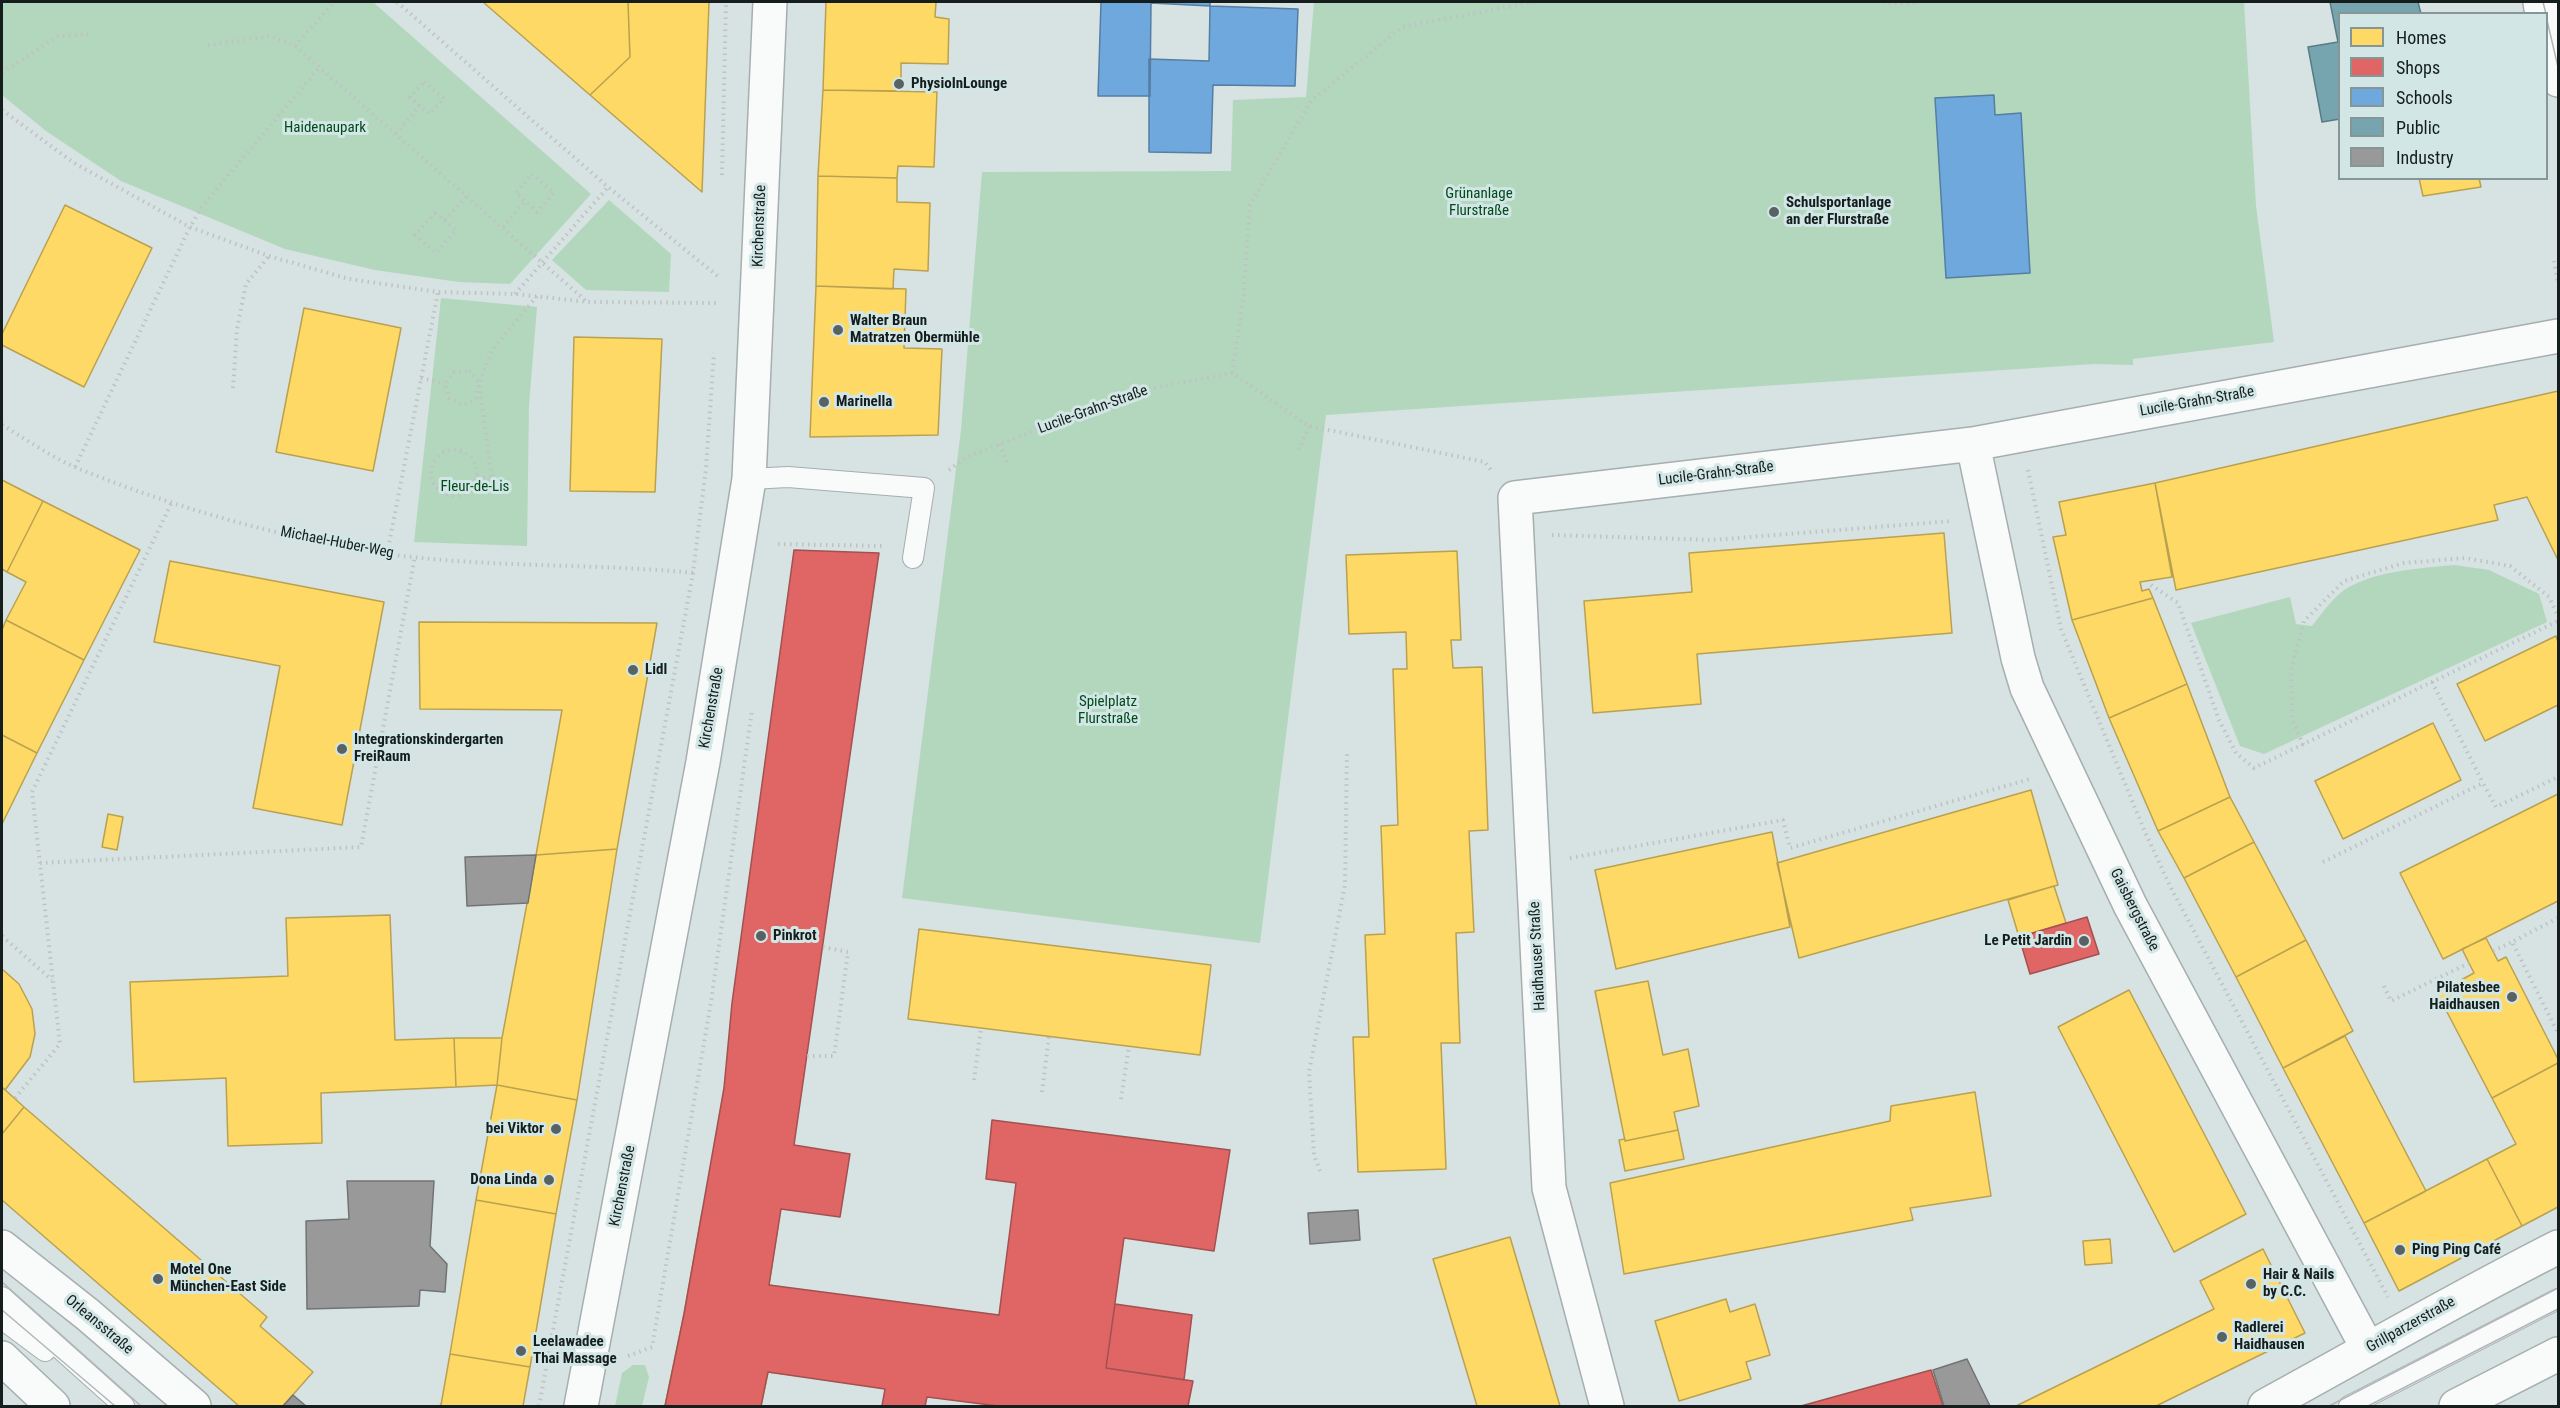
<!DOCTYPE html>
<html>
<head>
<meta charset="utf-8">
<style>
	body { margin:0 }
	#map { position:relative; width:2560px; height:1408px; overflow:hidden; background:#d7e2e2; font-family:"Roboto Condensed",sans-serif }
	canvas { display:block }
	.frame { position:absolute; inset:0; border:3px solid #151d1d; pointer-events:none }
	.legend { position:absolute; left:2338px; top:12px; width:210px; height:168px; box-sizing:border-box; background:#d2e6e6; border:2px solid #869696; margin:0; padding:8px 10px; list-style:none; font-size:18px; color:#151d1d }
	.legend li { display:flex; align-items:center; gap:12px; height:30px }
	.legend b { width:30px; border:2px solid #869696 }
</style>
</head>
<body>
<div id="map">
<canvas width="2560" height="1408"></canvas>
<div class="frame"></div>
<ul class="legend">
<li><b style="height:16px;background:#ffd966"></b>Homes</li>
<li><b style="height:16px;background:#e06666"></b>Shops</li>
<li><b style="height:16px;background:#6fa8dc"></b>Schools</li>
<li><b style="height:16px;background:#76a5af"></b>Public</li>
<li><b style="height:16px;background:#999"></b>Industry</li>
</ul>
</div>
<script>
const c = document.querySelector('canvas').getContext('2d');
c.lineJoin = 'round';
function fill(path, color) { c.fillStyle = color; c.fill(path, 'evenodd'); }
function trace(path, color, width, dash) { c.strokeStyle = color; c.lineWidth = width; c.lineCap = dash ? 'butt' : 'round'; c.setLineDash(dash || []); c.stroke(path); }
function drawText(font, color, halo, rows, align = 'center') {
  c.font = font + ' "Roboto Condensed",sans-serif'; c.lineWidth = 6; c.setLineDash([]); c.textBaseline = 'middle'; c.strokeStyle = halo; c.fillStyle = color; for (const [text, x, y, turn = 0] of rows) {
    c.save(); c.translate(x, y); c.rotate((+turn || 0) * Math.PI / 180); c.textAlign = isNaN(turn) ? turn : align; if (halo) c.strokeText(text, 0, 0); c.fillText(text, 0, 0); c.restore();
  }
}
fill(new Path2D(`
	M2,2H373L591,194L510,284L459,282L375,270L285,249L121,181L46,131L2,95Z
	M1314,2H2244L2256,206L2274,342L2133,359V365L2094,364L1326,415L1260,943L902,898L961,430L982,172L1231,171L1233,100L1306,97Z
	M609,200L671,254L669,292L586,290L552,260Z
	M441,298L537,307L529,405L527,546L414,542Z
	M2455,565L2489,570L2539,594L2547,622L2264,754L2240,746L2191,623L2290,597L2296,624L2312,626C2324,611 2336,592 2355,584C2385,570 2422,568 2455,565Z
	M633,1365H645L649,1377L642,1406H615L622,1373Z`), '#b3d7bd');
const homes = new Path2D(`
	M483,2H628L630,57L590,95Z
	M628,2H709L702,192L590,95L630,57Z
	M826,2H936L935,17L949,19L948,64L901,63V91L823,90Z
	M823,90L937,92L934,167L898,166L897,178L818,176Z
	M818,176L897,178V202L930,203L928,271L894,269L893,289L816,286Z
	M2419,178H2479L2481,187L2423,196Z
	M65,205L152,248L84,387L2,345V334Z
	M816,286L906,289L904,348L942,349L938,435L810,437Z
	M304,308L401,328L373,471L276,452Z
	M574,337L662,339L655,492L570,491Z
	M2558,391V560L2527,497L2494,505L2498,520L2176,590L2155,483Z
	M2,480L43,501L7,572L2,569Z
	M2155,483L2172,577L2140,582L2142,591L2149,589L2153,598L2072,620L2053,537L2066,535L2059,502Z
	M43,501L140,550L84,660L6,620L26,582L7,572Z
	M1944,533L1952,633L1697,654L1701,704L1593,713L1584,601L1692,592L1689,553Z
	M1457,551L1461,640H1451L1453,668L1482,667L1488,830L1469,831L1474,932L1456,933L1460,1043H1441L1446,1169L1358,1172L1353,1037H1369L1365,935L1385,934L1381,826L1398,825L1393,669H1407L1406,632L1349,634L1346,555Z
	M170,561L384,602L342,825L253,808L280,666L154,642Z
	M2153,598L2187,684L2109,718L2072,620Z
	M6,620L84,660L37,753L2,735V630Z
	M419,622L657,623L617,849L536,855L562,710L420,709Z
	M2556,636L2558,642V705L2485,741L2457,684Z
	M2187,684L2230,797L2158,831L2109,718Z
	M2433,723L2461,780L2343,839L2315,781Z
	M2,735L37,753L2,824Z
	M2031,790L2058,885L1799,958L1777,863Z
	M2558,794V901L2443,959L2400,873Z
	M2230,797L2254,842L2184,878L2158,831Z
	M108,814L123,817L117,850L102,847Z
	M1772,832L1790,927L1616,969L1595,870Z
	M2254,842L2306,940L2236,977L2184,878Z
	M617,849L577,1100L497,1085L502,1038L536,855Z
	M2054,886L2066,923L2019,937L2008,900Z
	M390,915L395,1040L454,1038L456,1087L321,1093L322,1143L228,1146L226,1078L134,1082L130,982L288,976L286,918Z
	M919,929L1211,965L1200,1055L908,1019Z
	M2486,938L2498,961L2506,957L2558,1059V1063L2492,1098L2437,993L2474,973L2462,949Z
	M2306,940L2353,1031L2283,1068L2236,977Z
	M2,969L19,984L32,1009L35,1034L30,1057L5,1090L2,1087Z
	M1648,981L1663,1055L1688,1049L1699,1106L1674,1112L1678,1130L1625,1141L1595,991Z
	M2129,990L2246,1214L2174,1252L2058,1027Z
	M2345,1036L2426,1191L2364,1223L2283,1068Z
	M454,1038H502L497,1085L456,1087Z
	M2558,1063V1207L2522,1226L2487,1159L2516,1144L2492,1098Z
	M497,1085L577,1100L556,1214L476,1200Z
	M2,1087L24,1107L2,1134Z
	M1975,1092L1991,1196L1910,1208L1913,1220L1624,1274L1610,1183L1890,1121L1891,1106Z
	M24,1107L267,1317L260,1326L313,1372L283,1406H239L2,1200V1134Z
	M1678,1130L1684,1159L1625,1171L1619,1140L1625,1139V1141Z
	M2487,1159L2522,1226L2399,1291L2364,1223Z
	M476,1200L556,1214L530,1367L450,1354Z
	M702,1212L778,1226L769,1285L816,1293L814,1330L684,1314Z
	M1510,1237L1560,1406H1477L1433,1259Z
	M2110,1239L2112,1263L2085,1265L2083,1241Z
	M2263,1249L2305,1333L2156,1406H2016L2214,1309L2200,1281Z
	M1726,1299L1730,1312L1755,1304L1770,1355L1746,1362L1751,1379L1679,1401L1655,1321Z
	M684,1314L814,1330L806,1377L768,1372L761,1406H665Z
	M450,1354L530,1367L523,1406H438L441,1405Z`);
fill(homes, '#ffd966');
trace(homes, '#b9a150', 1.5);
const shops = new Path2D(`
	M794,550L879,553L794,1145L850,1154L840,1217L781,1209L769,1285L999,1315L1016,1183L986,1179L992,1120L1230,1150L1214,1251L1124,1238L1106,1368L1193,1381L1188,1406H998L927,1397L925,1406H882L885,1389L768,1372L761,1406H665L684,1314L724,1088L732,1003Z
	M2087,917L2099,954L2030,974L2019,937Z
	M1115,1304L1192,1315L1184,1380L1106,1368Z
	M1931,1370L1943,1406H1801Z`);
fill(shops, '#e06666');
trace(shops, '#a35050', 1.5);
const schools = new Path2D(`
	M1101,2H1210V6L1151,3L1150,96H1098Z
	M1210,6L1298,9L1295,86L1213,85L1211,153L1149,152V59L1209,61Z
	M1994,95L1995,115L2021,113L2030,273L1946,278L1935,98Z`);
fill(schools, '#6fa8dc');
trace(schools, '#547ea3', 1.5);
const public = new Path2D(`
	M2330,2H2418L2421,14H2340V119L2322,122L2308,47L2338,42Z`);
fill(public, '#76a5af');
trace(public, '#597c83', 1.5);
const industry = new Path2D(`
	M536,855L528,903L467,906L465,857Z
	M347,1181H434L430,1246L447,1264L445,1292L420,1290L419,1306L307,1309L306,1221L349,1219Z
	M1358,1210L1360,1240L1310,1244L1308,1213Z
	M1967,1359L1990,1406H1944L1933,1370Z
	M293,1395L306,1406H283Z`);
fill(industry, '#999');
trace(industry, '#717474', 1.5);
const service = new Path2D(`
	M749,479L788,477L924,488L913,558
	M2,1297L124,1406
	M2,1319L45,1351
	M2349,1406L2558,1299`);
const minor = new Path2D(`
	M1973,444L2018,658L2027,688L2130,905L2368,1349
	M581,1406L703,762L749,479L770,2
	M1607,1406L1549,1188L1515,498L1973,444L2558,336`);
const secondary = new Path2D(`
	M2540,2L2542,14
	M2546,30L2558,80
	M2,1247L87,1314L194,1406
	M2,1358L53,1406
	M2265,1406C2362,1353 2459,1297 2558,1247
	M2456,1406L2558,1354`);
trace(service, '#a6aeae', 22);
trace(minor, '#a6aeae', 36);
trace(secondary, '#a6aeae', 36);
trace(new Path2D(`
	M397,2L608,187L720,278
	M1883,2L1910,5L1915,2
	M208,45L271,36L295,46L586,301
	M295,46L334,2
	M2,73L58,36L92,34
	M424,82L444,98L430,114L410,97Z
	M2,110L74,163L190,227L269,256L349,279L438,292L515,294L588,302L717,303
	M396,134L420,105
	M532,174L554,193L537,212L516,193Z
	M722,175L726,2
	M435,213L456,230L436,253L415,235Z
	M445,220L467,196
	M503,227L525,201
	M2554,261L2558,283
	M515,294L608,187
	M469,371L479,383L476,398L463,405L449,398L445,384L454,372Z
	M1232,373L1243,302L1250,205L1311,101L1402,27L1534,2
	M421,378L445,384
	M233,388L237,329L246,284L269,256
	M2,425C26,439 51,457 77,468C175,508 282,538 387,554C488,568 593,563 695,573
	M1000,444L1008,466
	M1299,450L1309,426
	M431 473a23 23 0 1 1 46 0a23 23 0 1 1-46 0Z
	M75,467L190,227L203,205L319,68
	M949,470L967,457L1138,391L1232,373L1309,426L1485,462L1491,470
	M2028,470L2061,629L2145,832L2170,886L2388,1297
	M477,477L492,479L479,383L492,350L537,296
	M1552,535L1712,540L1952,521
	M778,544L885,546
	M387,554L438,292
	M2151,585L2178,603L2219,720L2236,753L2254,768L2558,621
	M2432,682L2483,783
	M2303,745L2292,719L2291,670L2304,621L2344,581L2404,563L2465,558L2510,566L2549,597L2558,616
	M1570,858L1783,820L1790,848L2030,779
	M2323,862L2483,783L2496,807L2558,777
	M40,863L361,847L415,556
	M2558,918L2512,942L2558,1033
	M2,936L52,980
	M2493,951L2512,942
	M2384,986L2391,1001L2469,963
	M807,1056H834L848,952L823,947
	M974,1080L981,1028
	M1042,1092L1049,1036
	M15,1098L60,1044L32,792L172,502
	M1121,1099L1129,1046
	M1320,1171L1314,1155L1309,1072L1345,885L1347,752
	M628,1356L652,1347L711,1002L752,710
	M539,1406L693,573L706,468L714,353`), '#bec2c2', 4, [1.5, 4.5]);
trace(service, '#f9fbfb', 20);
trace(minor, '#f9fbfb', 33);
trace(secondary, '#f9fbfb', 33);
trace(new Path2D(`
	M2543,2L2546,14
	M2546,16L2558,67
	M2,1282L141,1406
	M2,1310L115,1406
	M2329,1406L2558,1288
	M2368,1406L2558,1309`), '#b2b6b6', 1.5);
for (const [x, y, r, color] of [
	[899,84,6,"#596262"],
	[1774,212,6,"#596262"],
	[838,330,6,"#596262"],
	[824,402,6,"#596262"],
	[633,670,6,"#596262"],
	[342,749,6,"#596262"],
	[761,936,6,"#596262"],
	[2084,941,6,"#596262"],
	[2512,997,6,"#596262"],
	[556,1129,6,"#596262"],
	[549,1180,6,"#596262"],
	[2400,1250,6,"#596262"],
	[158,1279,6,"#596262"],
	[2251,1284,6,"#596262"],
	[2222,1337,6,"#596262"],
	[521,1351,6,"#596262"]
]) { const dot = new Path2D(); dot.arc(x, y, r, 0, 2 * Math.PI); c.fillStyle = color; c.fill(dot); trace(dot, '#d2e6e6', 2); }
drawText('bold 15px', '#151d1d', '#d2e6e6', [
	["PhysioInLounge",911,84],
	["Schulsportanlage",1786,203],
	["an der Flurstraße",1786,220],
	["Walter Braun",850,321],
	["Matratzen Obermühle",850,338],
	["Marinella",836,402],
	["Lidl",645,670],
	["Integrationskindergarten",354,740],
	["FreiRaum",354,757],
	["Pinkrot",773,936],
	["Le Petit Jardin",2072,941,"right"],
	["Pilatesbee",2500,988,"right"],
	["Haidhausen",2500,1005,"right"],
	["bei Viktor",544,1129,"right"],
	["Dona Linda",537,1180,"right"],
	["Ping Ping Café",2412,1250],
	["Motel One",170,1270],
	["München-East Side",170,1287],
	["Hair & Nails",2263,1275],
	["by C.C.",2263,1292],
	["Radlerei",2234,1328],
	["Haidhausen",2234,1345],
	["Leelawadee",533,1342],
	["Thai Massage",533,1359]
], 'left');
drawText('15px', '#004b1a', '#d2e6e6', [
	["Haidenaupark",325,128],
	["Grünanlage",1479,194],
	["Flurstraße",1479,211],
	["Fleur-de-Lis",475,487],
	["Spielplatz",1108,702],
	["Flurstraße",1108,719]
]);
drawText('15px', '#151d1d', '#d2e6e6', [
	["Kirchenstraße",760,226,-88],
	["Lucile-Grahn-Straße",2197,402,-10],
	["Lucile-Grahn-Straße",1093,410,-20],
	["Lucile-Grahn-Straße",1716,474,-7],
	["Michael-Huber-Weg",337,543,11],
	["Kirchenstraße",712,708,-80],
	["Gaisbergstraße",2134,910,63],
	["Haidhauser Straße",1538,956,-93],
	["Kirchenstraße",623,1186,-79],
	["Orleansstraße",99,1325,40],
	["Grillparzerstraße",2411,1325,-29]
]);
</script>
</body>
</html>
